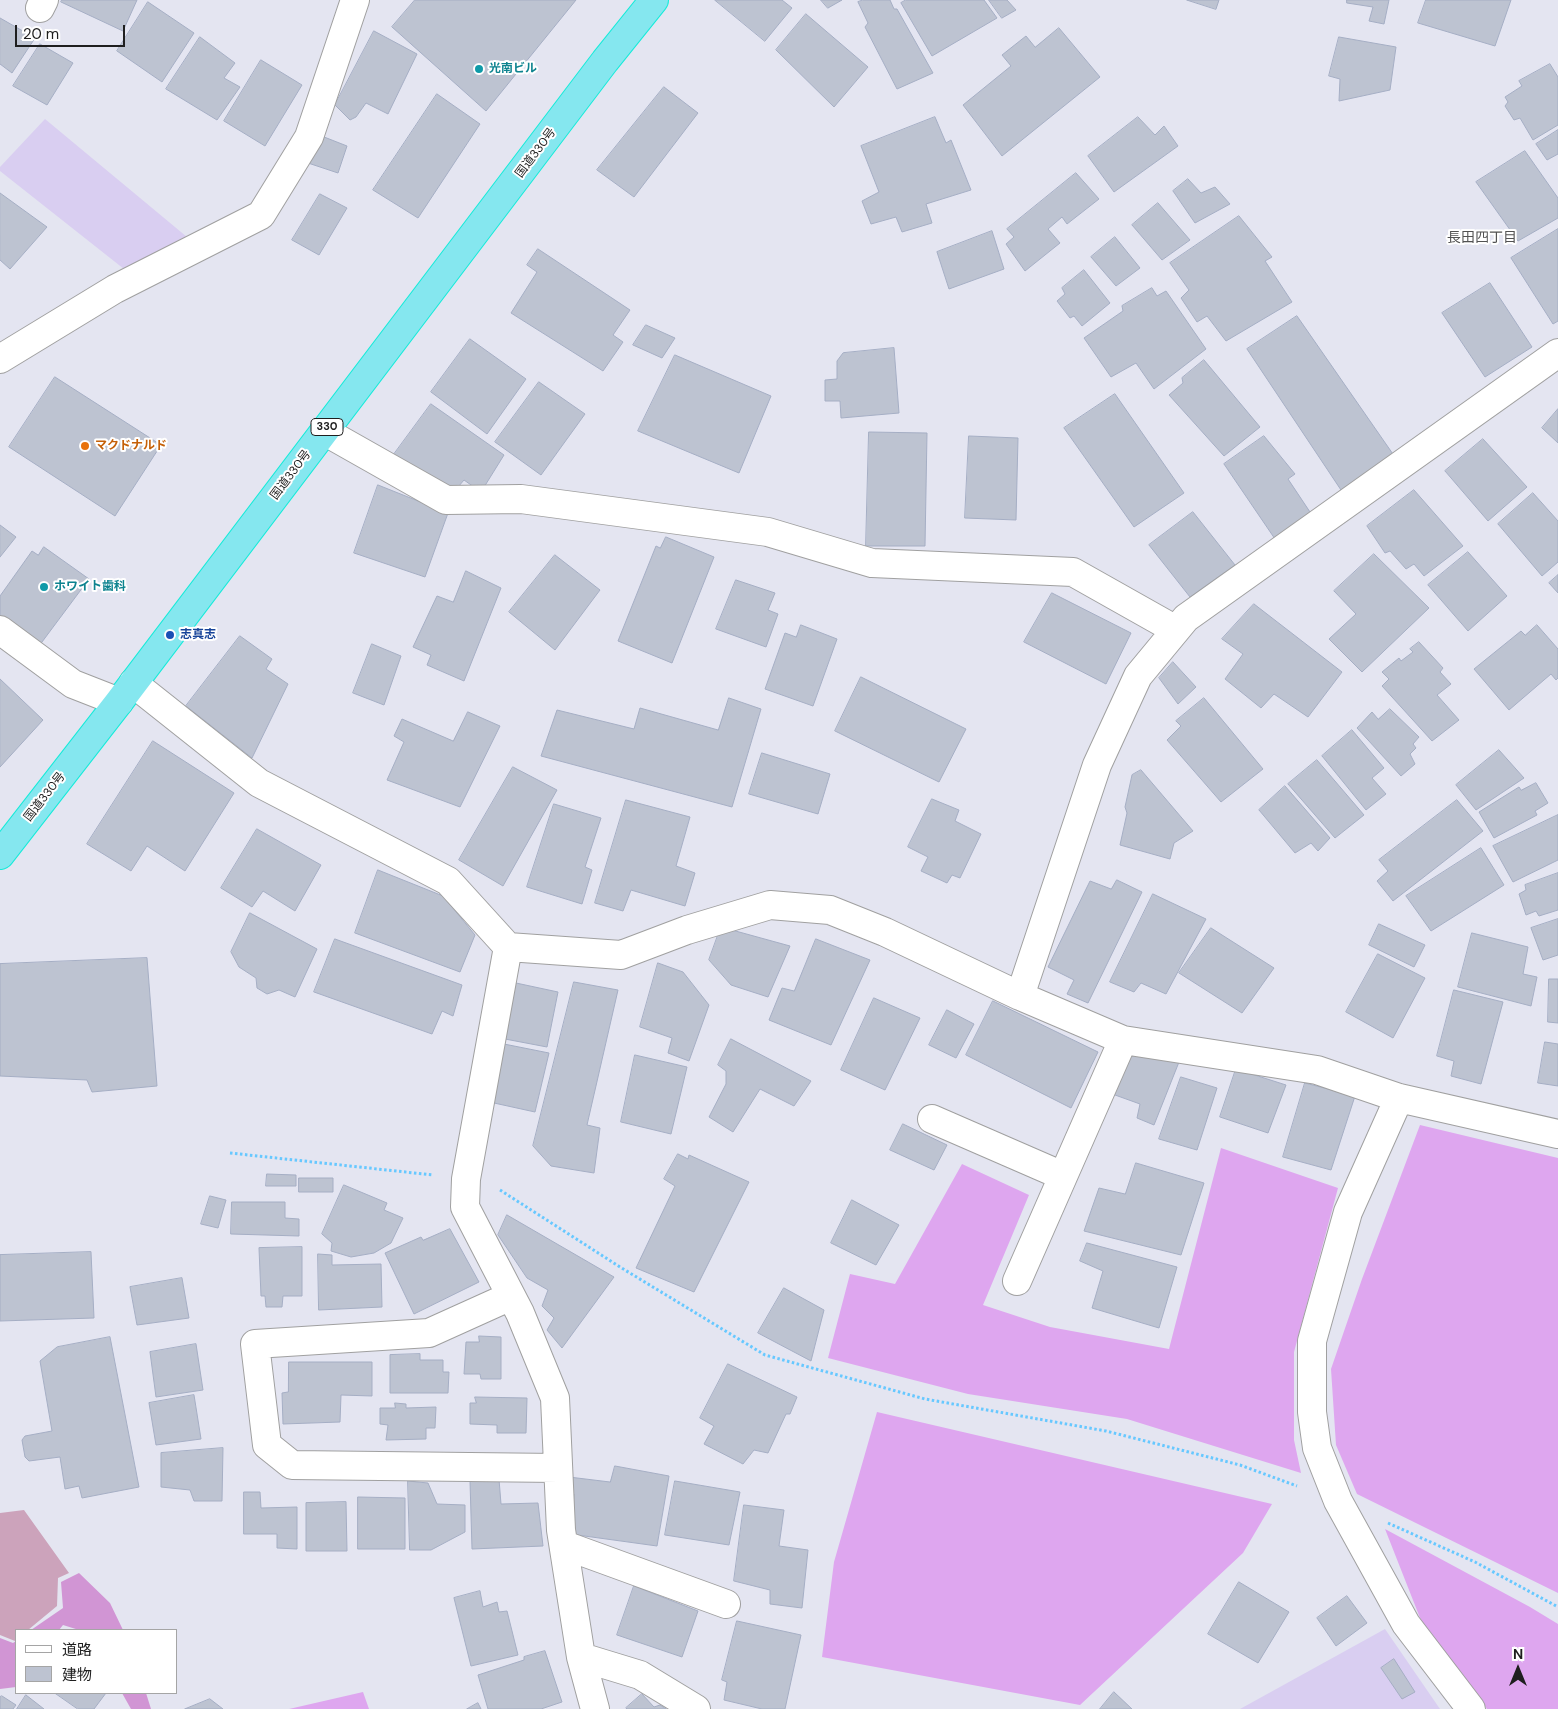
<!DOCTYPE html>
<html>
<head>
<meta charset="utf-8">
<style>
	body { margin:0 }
	#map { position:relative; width:1558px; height:1709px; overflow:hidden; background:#e4e5f1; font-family:"DM Sans","Noto Sans JP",sans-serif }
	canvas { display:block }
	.legend { position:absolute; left:15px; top:1629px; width:162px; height:65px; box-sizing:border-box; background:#fff; border:1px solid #a5a5a5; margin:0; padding:6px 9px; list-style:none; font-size:15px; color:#1f1f1f }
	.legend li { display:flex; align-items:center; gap:10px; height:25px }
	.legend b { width:25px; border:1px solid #a5a5a5 }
	.north { position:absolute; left:1493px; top:1644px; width:50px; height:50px; -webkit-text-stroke:4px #fff; paint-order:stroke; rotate:0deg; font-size:14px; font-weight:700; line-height:20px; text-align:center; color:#1f1f1f }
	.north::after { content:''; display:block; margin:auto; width:18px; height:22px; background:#1f1f1f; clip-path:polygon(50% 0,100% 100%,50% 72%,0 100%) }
	.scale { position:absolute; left:15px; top:25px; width:110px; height:22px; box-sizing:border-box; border:2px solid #1f1f1f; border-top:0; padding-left:6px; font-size:15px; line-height:18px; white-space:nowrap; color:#1f1f1f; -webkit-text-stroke:4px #fff; paint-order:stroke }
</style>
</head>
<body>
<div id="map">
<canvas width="1558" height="1709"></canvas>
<ul class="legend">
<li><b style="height:6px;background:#fff"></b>道路</li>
<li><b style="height:14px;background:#bdc3d1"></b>建物</li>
</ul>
<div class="north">N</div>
<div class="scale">20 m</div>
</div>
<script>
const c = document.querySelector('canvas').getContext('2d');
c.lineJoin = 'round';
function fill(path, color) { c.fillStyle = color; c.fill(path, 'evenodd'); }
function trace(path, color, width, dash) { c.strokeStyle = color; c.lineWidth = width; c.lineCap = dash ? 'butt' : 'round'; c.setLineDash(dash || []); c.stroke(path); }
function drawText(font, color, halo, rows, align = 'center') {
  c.font = font + ' "DM Sans","Noto Sans JP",sans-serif'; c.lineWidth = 4; c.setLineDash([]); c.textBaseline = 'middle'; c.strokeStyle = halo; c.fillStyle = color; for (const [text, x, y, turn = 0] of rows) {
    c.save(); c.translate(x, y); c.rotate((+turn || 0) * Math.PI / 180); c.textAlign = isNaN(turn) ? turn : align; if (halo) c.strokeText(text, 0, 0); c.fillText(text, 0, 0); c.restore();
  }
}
fill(new Path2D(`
	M45,119L187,237L124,269L0,171V167Z
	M1385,1629L1440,1709H1240Z`), '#d9cef1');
fill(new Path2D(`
	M1420,1125L1558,1158V1593L1357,1494L1336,1445L1331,1369L1362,1279Z
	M1221,1148L1338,1188L1294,1352V1440L1301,1473L1127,1419L968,1394L828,1358L850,1274L895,1284L962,1164L1029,1195L983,1305L1050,1327L1169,1349Z
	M877,1412L1272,1504L1243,1553L1080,1705L822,1657L834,1562Z
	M1385,1529L1530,1607L1558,1624V1709H1487L1422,1623Z
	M363,1692L369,1709H289Z`), '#dea6ef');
fill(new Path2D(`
	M79,1573L110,1603L123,1630H79L63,1625L59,1630H31L63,1608L61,1582Z
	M0,1638L13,1643L16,1641V1687L0,1689Z
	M122,1693H146L151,1709H131Z`), '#d195d4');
fill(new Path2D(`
	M24,1510L69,1573L58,1578L57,1606L28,1630H16L15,1641L0,1635V1513Z`), '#cca3bb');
const building = new Path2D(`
	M62,0H137L123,31L61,2Z
	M415,0H576L486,111L392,27Z
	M715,0H782L792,8L765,41Z
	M821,0H842L828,8Z
	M863,0H890L894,9H897L933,73L897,89L865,27L868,23L858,2Z
	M906,0H984L997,18L932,56L901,3Z
	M989,0H1007L1016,10L1002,18Z
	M1187,0H1219L1216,9Z
	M1347,0H1389L1384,24L1369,21L1373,7L1347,3Z
	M1426,0H1511L1495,46L1418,23Z
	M148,2L194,33L162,82L117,51Z
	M806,14L868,67L834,107L776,50Z
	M0,18L35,38L12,73L0,64Z
	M1059,28L1100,77L1002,156L963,105L1011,66L1002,55L1026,36L1035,47Z
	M374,31L417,54L388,114L366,103L356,117L350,120L335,105Z
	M200,37L235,63L224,78L240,87L217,120L166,89Z
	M1339,37L1396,47L1390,90L1339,101L1340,79L1329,76Z
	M40,44L73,63L47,105L13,86Z
	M261,60L302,85L265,146L224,121Z
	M1550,64L1558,77V125L1533,140L1520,118L1514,120L1505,106L1508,102L1505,97L1522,86L1519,81Z
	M664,87L698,113L634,197L597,170Z
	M437,94L480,124L418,218L373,190Z
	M935,117L946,143L951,140L971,190L926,204L932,223L902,232L896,217L871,224L862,201L879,192L861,146Z
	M1138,117L1155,135L1164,126L1178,146L1114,192L1088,156Z
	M1558,130V154L1547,160L1536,144Z
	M319,135L347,146L338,173L308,163Z
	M1525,151L1558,198V218L1518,241L1476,182Z
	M1076,173L1099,199L1067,224L1062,217L1048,229L1060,243L1025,271L1006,244L1014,237L1007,229Z
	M1188,179L1201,193L1215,187L1230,204L1195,223L1173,191Z
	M0,193L47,227L10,269L0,260Z
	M320,194L347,208L319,255L292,240Z
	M1158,203L1190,240L1162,260L1132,225Z
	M1239,216L1272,257L1265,261L1292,302L1226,341L1207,316L1197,322L1181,298L1189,290L1170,263Z
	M1558,229V321L1553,324L1511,258Z
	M992,231L1004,269L949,289L937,252Z
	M1115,237L1140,268L1116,286L1091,257Z
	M538,249L630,310L613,335L623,342L603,371L511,313L537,272L527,265Z
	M1084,270L1110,303L1082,326L1074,316L1070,318L1057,301L1065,294L1062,288Z
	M1490,283L1532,347L1485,377L1442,313Z
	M1152,288L1157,296L1166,291L1206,349L1154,389L1136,363L1111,377L1084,338L1123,311L1122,306Z
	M1297,316L1395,457L1343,493L1247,349Z
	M646,325L675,338L662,358L633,345Z
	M470,339L526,379L487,434L431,392Z
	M894,348L899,413L841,418L840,401H825V380L837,379V361L843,353Z
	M675,355L771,396L739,473L638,431Z
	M1204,360L1260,427L1224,456L1169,395L1183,383L1182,378Z
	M55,377L161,445L115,516L9,447Z
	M539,382L585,414L541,475L495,442Z
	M1115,394L1184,493L1134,527L1064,428Z
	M431,404L504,455L481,492L464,480L452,494L392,457Z
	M1558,409V443L1542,428Z
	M869,432L927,433L925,546H866Z
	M969,436L1018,438L1016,520L965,518Z
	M1264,436L1295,474L1288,479L1312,515L1275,539L1224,464Z
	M1483,439L1527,487L1488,521L1445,471Z
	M378,485L448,513L425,577L354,553Z
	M1414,490L1463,546L1424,576L1414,564L1406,569L1390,551L1385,553L1367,526Z
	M1533,493L1558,521V562L1542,576L1498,524Z
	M1193,512L1235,565L1190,597L1149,545Z
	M0,525L16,537L0,557Z
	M666,537L714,557L672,663L618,641L656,546L660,548Z
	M44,547L89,579L39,646L0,619V596L32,551L38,555Z
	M1468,552L1507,596L1468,631L1428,585Z
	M1374,554L1429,608L1362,672L1329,639L1356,614L1334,591Z
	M555,555L600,590L555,650L509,612Z
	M466,571L501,588L464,681L427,665L431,655L413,647L437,596L453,602Z
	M1558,575V593L1549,583Z
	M736,580L775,593L768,610L778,614L766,647L716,629Z
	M1052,593L1131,633L1106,684L1024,642Z
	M1254,604L1342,672L1308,717L1274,694L1261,708L1225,679L1243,654L1222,639Z
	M801,625L837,639L813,706L765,689L785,633L796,637Z
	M1537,625L1558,649V678L1556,680L1551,674L1509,710L1474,669L1521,631L1525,635Z
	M240,636L272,659L266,669L288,684L252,758L186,706Z
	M1419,642L1443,668L1440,672L1451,684L1437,695L1459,720L1432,741L1382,686L1389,679L1382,672L1399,658L1401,661L1413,652L1410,649Z
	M372,644L401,656L384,705L353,693Z
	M1173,662L1196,687L1178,704L1159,678Z
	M861,677L966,729L939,782L835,731Z
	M0,679L43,720L0,767Z
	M729,698L761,709L732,807L541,756L557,710L634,729L640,708L718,730Z
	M1204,698L1263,769L1221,802L1167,740L1181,726L1176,721Z
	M1390,709L1419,737L1413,744L1416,748L1410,754L1415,764L1401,776L1357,728L1372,712L1378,719Z
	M468,712L500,726L460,807L387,780L404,742L394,736L402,719L453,741Z
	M1352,730L1384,768L1372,778L1386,794L1366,810L1322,756Z
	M153,741L234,793L185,871L147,846L131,871L87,844Z
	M1499,750L1524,778L1476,810L1456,785Z
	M762,753L830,774L818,814L749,794Z
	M1317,760L1364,815L1335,838L1288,784Z
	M513,767L557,790L503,886L459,860Z
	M1141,770L1193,831L1174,843L1170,859L1120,845L1127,813L1125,807L1132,775Z
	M1536,783L1548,803L1535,811L1537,815L1494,838L1479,812L1519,787L1521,790Z
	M1285,786L1330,838L1318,851L1311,843L1295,853L1259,810Z
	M932,799L959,810L955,821L981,834L960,878L952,875L947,883L921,871L928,857L908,847Z
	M626,800L690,817L676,866L695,873L685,906L631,890L623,911L595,903Z
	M1457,800L1483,831L1393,901L1377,881L1388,871L1379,860Z
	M554,804L601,818L585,867L592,870L582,904L527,887Z
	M1558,815V860L1513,882L1493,846Z
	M257,829L321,865L295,911L263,891L252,907L221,888Z
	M1481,848L1504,885L1431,931L1406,896Z
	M378,870L443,896L475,935L460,972L355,933Z
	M1558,873V910L1539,916L1536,911L1526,915L1519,894L1526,890L1525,885Z
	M1117,880L1142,892L1088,1003L1067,994L1074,980L1048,967L1090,881L1111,889Z
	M1153,894L1206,919L1166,994L1141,983L1134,992L1110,982Z
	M250,913L317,949L295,997L279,990L267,994L257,988L256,978L239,967L231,952Z
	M1558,919V955L1543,960L1531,928Z
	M1379,924L1425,945L1414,967L1369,945Z
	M721,927L790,946L768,997L731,985L709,960Z
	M1211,928L1274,968L1242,1013L1179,973Z
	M1472,933L1528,947L1523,974L1537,977L1531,1006L1458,987Z
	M335,939L462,985L453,1016L442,1011L432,1034L314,992Z
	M816,939L870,960L831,1045L769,1020L782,988L794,991Z
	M1378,954L1425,978L1393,1038L1346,1012Z
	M147,958L157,1086L92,1092L87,1080L0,1076V964Z
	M658,963L683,972L709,1005L689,1061L668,1053L672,1038L640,1027Z
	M1549,979H1558V1023L1548,1022Z
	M574,982L618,990L587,1125L600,1128L594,1173L551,1166L533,1146Z
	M516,983L558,992L547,1047L505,1039Z
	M1454,990L1503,1002L1481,1084L1451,1076L1454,1061L1437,1056Z
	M874,998L920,1018L885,1090L841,1070Z
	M993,1001L1098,1052L1071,1108L966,1055Z
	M947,1010L974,1024L956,1058L929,1045Z
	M731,1039L811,1081L794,1106L760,1089L733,1132L709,1117L726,1084V1071L718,1065Z
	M1545,1042L1558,1044V1086L1538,1083Z
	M504,1044L549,1053L535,1112L494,1103Z
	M1133,1048L1179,1062L1154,1125L1137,1118L1140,1104L1115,1095Z
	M635,1055L687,1067L671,1134L621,1122Z
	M1236,1069L1286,1085L1268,1133L1220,1117Z
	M1181,1077L1217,1088L1197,1150L1159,1139Z
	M1305,1083L1355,1096L1331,1170L1283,1157Z
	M903,1124L947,1145L934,1170L890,1150Z
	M678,1154L688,1159L689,1155L749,1182L694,1292L636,1268L675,1186L664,1179Z
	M1136,1163L1204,1183L1181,1255L1084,1231L1099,1188L1125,1194Z
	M267,1174L296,1175V1186H266Z
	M299,1178H333V1192H299Z
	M344,1185L387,1203L384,1210L403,1218L391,1243L374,1253L351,1257L331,1251L332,1243L322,1234Z
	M210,1196L226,1200L218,1228L201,1224Z
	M852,1200L899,1225L876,1265L831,1243Z
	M232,1202H285V1218L299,1219V1236L231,1234Z
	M507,1215L614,1277L562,1348L547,1330L554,1318L542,1306L548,1290L527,1278L498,1235Z
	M450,1229L479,1282L414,1314L385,1253L421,1237L423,1240Z
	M1087,1243L1177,1267L1159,1328L1092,1308L1103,1271L1080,1261Z
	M302,1247V1296H283L282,1307H266L265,1296H261L259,1248Z
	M91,1252L94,1318L0,1321V1255Z
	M318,1254L332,1255V1265L381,1264L382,1307L319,1310Z
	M182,1278L189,1318L137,1325L130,1287Z
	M784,1288L824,1310L811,1361L758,1333Z
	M479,1336L501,1337V1379H481L480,1374H464L466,1342H479Z
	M110,1337L139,1487L82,1498L79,1486L65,1489L60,1457L29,1461L25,1457L22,1440L25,1436L52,1431L40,1361L57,1347Z
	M196,1344L203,1390L156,1397L150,1352Z
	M420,1354V1360H443V1372H449L448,1393H390V1355Z
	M289,1362H372V1396L341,1395L340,1422L283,1424L282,1393L288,1392Z
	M728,1364L797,1397L790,1414H786L768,1453L754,1450L743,1464L704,1444L714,1426L700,1418Z
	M194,1395L201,1439L156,1445L149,1403Z
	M475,1397L527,1398L526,1433H497V1425L470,1424V1403H476Z
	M395,1403L406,1404V1408L436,1407L435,1428H426V1439L386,1440L388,1425L380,1424V1408H395Z
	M223,1448L222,1501H194L190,1490L161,1487V1453Z
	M615,1466L669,1476L657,1546L570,1534L574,1494L567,1493L569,1477L610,1482Z
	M499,1479L501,1504L538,1503L543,1546L472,1549L470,1481Z
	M408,1481L428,1483L437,1504L465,1505V1532L431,1550H410Z
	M675,1481L740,1492L729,1545L665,1535Z
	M244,1492H260L261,1508L297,1507V1549L277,1548V1534H244Z
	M358,1497L405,1498V1549H358Z
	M346,1502L347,1551H306V1503Z
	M744,1505L784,1510L779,1546L808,1550L802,1608L770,1604V1590L734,1581Z
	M1239,1582L1289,1612L1258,1663L1208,1634Z
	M634,1586L698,1611L682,1657L617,1635Z
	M480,1591L483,1607L497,1602L499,1612L507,1611L518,1655L471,1666L454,1598Z
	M1347,1596L1367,1623L1336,1646L1317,1618Z
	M737,1621L801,1635L785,1709H762L724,1700L727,1682L722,1680Z
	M545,1651L562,1702L541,1709H488L478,1675L524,1660V1657Z
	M1394,1659L1415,1692L1402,1699L1381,1668Z
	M1114,1692L1132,1709H1100Z
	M55,1693H106L94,1709H78Z
	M642,1694L654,1707L660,1705L666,1709H627L626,1708Z
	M26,1695L44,1709H17Z
	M2,1696L16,1705L13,1709H0V1697Z
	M210,1699L223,1709H185Z
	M478,1703L481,1709H467Z`);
fill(building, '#bdc3d1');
trace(building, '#a5aec4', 1);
const street = new Path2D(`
	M40,8L44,0
	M0,359L115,289L261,215L309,137L355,0
	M324,431L446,500L521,499L768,532L872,563L1073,572L1176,630
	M0,630L73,684L119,702
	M133,683L259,783L448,881L508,947L621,955L687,930L770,905L830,910L885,932L1020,996L1123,1040L1317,1070L1399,1098L1558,1134
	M508,947L466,1179L465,1207L520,1313L555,1398L561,1530L581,1657L595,1709
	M1020,996L1097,765L1138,676L1186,618L1558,353
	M1399,1098L1348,1212L1312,1341V1412L1317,1448L1338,1501L1406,1624L1471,1709
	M932,1119L1063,1176
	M1017,1281L1123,1040
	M511,1296L429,1333L255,1344L267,1445L292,1465L558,1468
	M564,1545L726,1604
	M581,1657L640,1675L696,1709`);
const highway = new Path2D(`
	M0,855L119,702L605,61L654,0`);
trace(street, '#a0a0a0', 30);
trace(highway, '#15ebd9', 30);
trace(new Path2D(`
	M230,1153L433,1175
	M500,1190L620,1267L765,1355L925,1399L1106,1431L1240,1465L1297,1486
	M1388,1523L1475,1562L1558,1607`), '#67c8ff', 3, [2.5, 2.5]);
trace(street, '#fff', 28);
trace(highway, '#85e7ef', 28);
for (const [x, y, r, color] of [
	[479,69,5,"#0f9aa8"],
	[85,446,5,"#e8710a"],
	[44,587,5,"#0f9aa8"],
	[170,635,5,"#1a4fb4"]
]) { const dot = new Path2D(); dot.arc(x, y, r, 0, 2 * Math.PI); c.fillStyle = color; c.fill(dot); trace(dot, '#fff', 2); }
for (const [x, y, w] of [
	[327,427,32]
]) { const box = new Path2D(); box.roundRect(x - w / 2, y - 8.5, w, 17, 4); c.fillStyle = '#fff'; c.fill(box); trace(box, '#1f1f1f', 1); }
drawText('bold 11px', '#1f1f1f', null, [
	["330",327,427]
]);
drawText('bold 12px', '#0d838f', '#fff', [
	["光南ビル",489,69],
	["ホワイト歯科",54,587]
], 'left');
drawText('12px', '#1f1f1f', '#fff', [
	["国道330号",536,153,-53],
	["国道330号",291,475,-53],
	["国道330号",45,797,-52]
]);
drawText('bold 12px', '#c56008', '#fff', [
	["マクドナルド",95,446]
], 'left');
drawText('bold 12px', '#164399', '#fff', [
	["志真志",180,635]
], 'left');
drawText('14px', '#525252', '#fff', [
	["長田四丁目",1482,238]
]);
</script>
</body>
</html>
